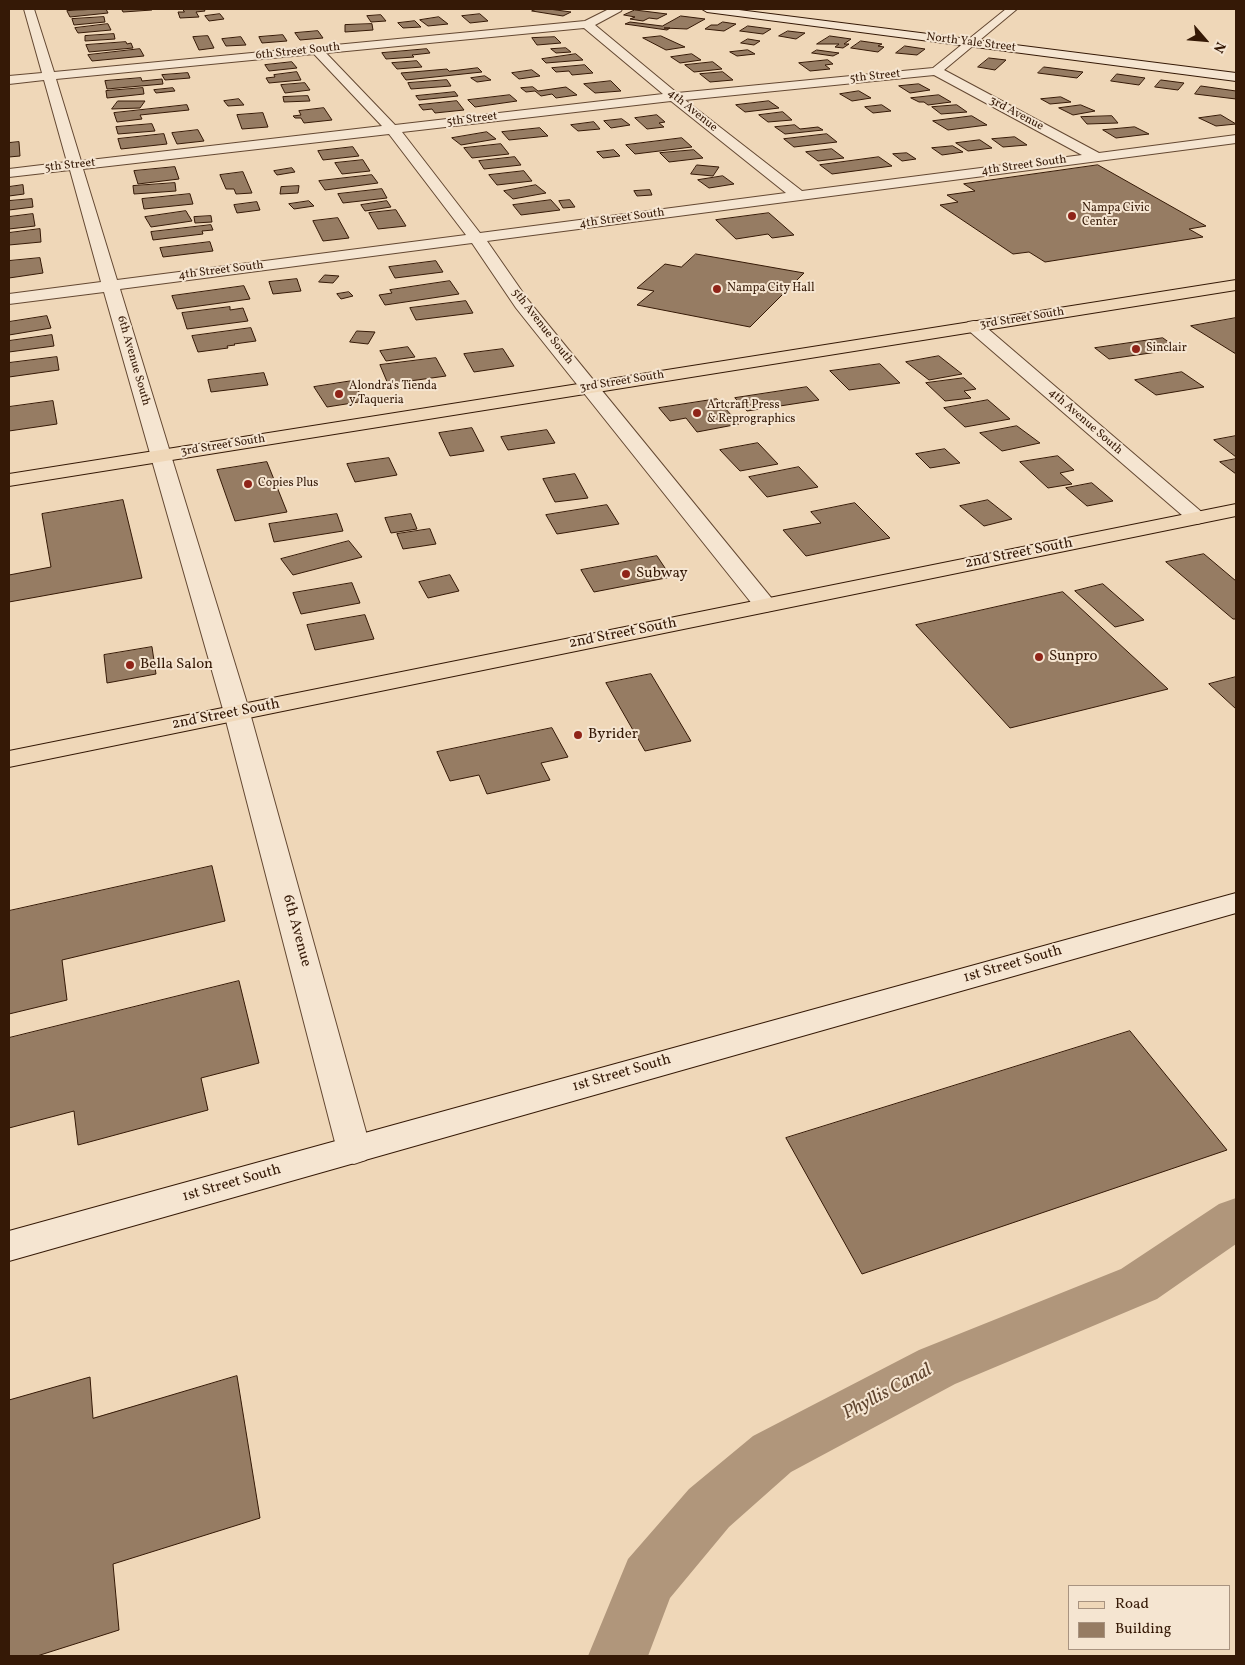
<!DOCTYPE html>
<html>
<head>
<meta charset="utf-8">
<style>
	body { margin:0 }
	#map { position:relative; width:1245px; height:1665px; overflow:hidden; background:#efd7b8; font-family:Vollkorn,serif }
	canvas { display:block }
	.frame { position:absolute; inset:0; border:10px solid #351906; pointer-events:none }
	.legend { position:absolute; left:1068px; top:1585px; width:162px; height:65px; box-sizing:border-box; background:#f5e5d1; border:1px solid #a89380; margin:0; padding:6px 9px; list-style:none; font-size:15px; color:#351906 }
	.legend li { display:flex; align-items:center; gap:10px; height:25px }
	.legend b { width:25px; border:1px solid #a89380 }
	.north { position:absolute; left:1180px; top:15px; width:50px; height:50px; -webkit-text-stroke:4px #f5e5d1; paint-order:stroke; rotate:117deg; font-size:14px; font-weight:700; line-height:20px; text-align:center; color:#351906 }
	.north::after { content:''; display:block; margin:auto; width:18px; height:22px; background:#351906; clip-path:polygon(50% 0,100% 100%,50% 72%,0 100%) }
</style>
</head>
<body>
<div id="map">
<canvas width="1245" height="1665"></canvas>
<div class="frame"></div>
<ul class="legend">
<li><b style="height:6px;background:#efd7b8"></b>Road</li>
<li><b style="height:14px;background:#967c63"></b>Building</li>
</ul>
<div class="north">N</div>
</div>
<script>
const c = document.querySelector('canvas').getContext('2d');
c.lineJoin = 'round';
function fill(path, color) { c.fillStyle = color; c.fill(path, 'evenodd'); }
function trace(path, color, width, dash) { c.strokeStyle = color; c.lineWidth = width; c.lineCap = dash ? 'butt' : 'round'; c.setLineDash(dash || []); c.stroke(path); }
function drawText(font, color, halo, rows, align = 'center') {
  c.font = font + ' Vollkorn,serif'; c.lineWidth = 4; c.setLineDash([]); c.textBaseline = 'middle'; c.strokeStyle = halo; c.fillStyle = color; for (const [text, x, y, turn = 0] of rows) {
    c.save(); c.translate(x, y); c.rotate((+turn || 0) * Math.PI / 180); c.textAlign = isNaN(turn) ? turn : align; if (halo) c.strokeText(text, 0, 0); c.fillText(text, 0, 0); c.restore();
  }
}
fill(new Path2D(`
	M1236,1198V1244L1157,1299L955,1384L791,1472L729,1527L670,1598L648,1656H588L628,1559L689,1489L753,1436L919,1350L1121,1269L1219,1204Z`), '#b0967b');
const building = new Path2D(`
	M98,9H106L108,13L70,17L67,11Z
	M129,9H152V10L123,12L122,10Z
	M183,9H204L205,11L196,12L199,17L180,18L178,12H184Z
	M537,9H549L571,12L563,16L532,11Z
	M635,10L667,14L657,19L649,18L643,21L630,19L635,17L624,15Z
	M220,14L224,19L209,21L205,16Z
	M480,14L488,21L470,23L462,16Z
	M381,15L386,21L371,22L367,16Z
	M681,16L705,19L687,29L664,28H670L667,30L625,24L630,22L662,26Z
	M104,17L105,22L74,25L72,19Z
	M439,17L448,24L428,26L420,20Z
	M415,21L421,27L403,28L398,23Z
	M723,22L736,24L724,31L705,29L711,25H717Z
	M108,24L111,30L78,33L75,28Z
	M372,24L373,30L345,32V25Z
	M748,26L771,29L763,34L740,31Z
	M318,31L323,38L300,40L295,33Z
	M788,31L805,33L796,39L779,36Z
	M114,34L115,39L85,41V36Z
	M283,35L287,41L262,43L259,37Z
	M208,36L214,48L199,50L193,37Z
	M661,36L685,47L666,50L643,38Z
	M830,36L851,39L844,44H849L843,48L835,47L839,44H817Z
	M241,37L246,45L226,46L222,39Z
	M555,37L561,43L537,45L532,38Z
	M748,39L760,41L754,45L741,43Z
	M861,41L882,44L878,46L884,47L878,52L851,48Z
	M126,42L127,44L131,43L133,48L89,52L86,45Z
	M905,46L925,49L917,55L896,53Z
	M566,48L571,52L556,53L551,49Z
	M140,49L144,56L92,61L88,55Z
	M427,49L430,53L412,55L414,57L386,59L382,53Z
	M748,50L755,54L737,56L730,52Z
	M817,50L839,53L833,56L812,53Z
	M576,54L583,60L546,63L542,59Z
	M692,54L701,60L680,63L671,57Z
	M989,58L1006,60L995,70L978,67Z
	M828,60L833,64L825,65L830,69L810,71L799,63Z
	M417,61L422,67L397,69L392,63Z
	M292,62L297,68L269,71L265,65Z
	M713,62L722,69L694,72L685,65Z
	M585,65L593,73L572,75L569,71L556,72L552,68Z
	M1044,67L1083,72L1077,78L1038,73Z
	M478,68L482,72L406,80L401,73L447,69L449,71Z
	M532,70L540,76L519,79L512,73Z
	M297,72L301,80L269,83L266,78L275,77L274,75Z
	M723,72L733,80L710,82L700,74Z
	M188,73L190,78L165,80L162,75Z
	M1117,74L1145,78L1139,85L1111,81Z
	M485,76L491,80L477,82L471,78Z
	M141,78L142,81L162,79L163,84L107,89L105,81Z
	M447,80L451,86L411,89L408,83Z
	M1161,80L1184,83L1178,90L1155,87Z
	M611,81L621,91L595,93L584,84Z
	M305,83L310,90L285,93L281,85Z
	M919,84L930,90L910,93L899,86Z
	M1201,86L1236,91V99L1195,94Z
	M533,87L538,91L566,87L577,95L556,98L552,94L541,96L535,91L526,92L521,88Z
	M143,88L144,94L107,98L106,91Z
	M173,88L175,91L156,93L154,90Z
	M859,91L871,98L852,101L840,94Z
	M455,92L458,96L419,100L416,96Z
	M510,95L517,101L475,107L468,100Z
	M939,95L951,102L928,105L924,102H919L911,98Z
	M308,96L310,101L284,102L283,97Z
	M1061,97L1071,102L1050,104L1041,99Z
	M239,99L244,105L228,106L224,101Z
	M118,101H145L140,108L112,109Z
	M457,101L464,110L435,113L432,109L423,110L419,105Z
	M769,101L779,108L745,112L736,105Z
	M187,105L189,110L140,115L142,119L117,122L114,113Z
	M882,105L891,111L873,113L865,107Z
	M957,105L967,112L941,114L932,107Z
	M1081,105L1095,111L1073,115L1059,108Z
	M324,108L332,120L304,123L301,118H295L293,116L301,115L299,111Z
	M783,112L792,120L768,122L759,115Z
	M263,113L268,127L242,129L237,115Z
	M657,115L665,122L659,123L664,127L647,129L635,118Z
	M1221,115L1236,124L1216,126L1199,118Z
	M972,116L987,125L948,130L933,121Z
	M1112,116L1118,123L1087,124L1081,117Z
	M622,119L630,125L611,128L604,121Z
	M594,122L600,129L578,131L571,125Z
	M152,124L155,131L118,134L116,127Z
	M795,125L800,129L818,127L823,130L785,134L775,127Z
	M1135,127L1149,134L1116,138L1103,130Z
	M540,128L548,136L509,140L502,132Z
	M198,130L204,141L177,144L172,133Z
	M487,132L496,139L461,145L452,138Z
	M164,134L167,144L121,149L118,139Z
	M827,134L837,142L794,147L784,139Z
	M1015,137L1027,145L1003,147L992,139Z
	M682,138L692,147L635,154L626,145Z
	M980,140L992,148L968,151L956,143Z
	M19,142L20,156L9,157V143Z
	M501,144L509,154L472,158L464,148Z
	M953,146L963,152L942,155L932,148Z
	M353,147L359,156L323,160L318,151Z
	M832,149L844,158L818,161L806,152Z
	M614,150L620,156L603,158L597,152Z
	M694,150L703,158L669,162L660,153Z
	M907,153L916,159L902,161L893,154Z
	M515,157L521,165L484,169L479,161Z
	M879,157L892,166L832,174L820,165Z
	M363,160L370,171L342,174L335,163Z
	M697,165L719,167L713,176L691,174Z
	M1098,165L1206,226L1189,229L1203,237L1045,262L1029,252L1013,254L940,205L958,202L947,195L975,191L964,184Z
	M175,167L179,179L138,184L134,171Z
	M292,168L295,172L277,175L274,171Z
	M524,171L532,181L497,185L489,175Z
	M243,172L252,193L236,194L234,189H226L220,175Z
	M372,175L378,183L325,190L319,181Z
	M723,176L734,184L709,188L698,180Z
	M175,183L176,191L134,194L133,186Z
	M23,185L24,194L9,196V187Z
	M536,185L546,193L513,199L504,191Z
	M299,186L298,193L280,194L281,187Z
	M382,189L387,198L343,203L338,194Z
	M650,190L652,195L637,196L634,191Z
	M190,194L193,204L144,209L142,199Z
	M32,199L33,207L9,210V201Z
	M551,200L560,210L521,215L513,205Z
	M570,200L575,207L563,208L559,201Z
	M309,201L314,206L294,209L289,204Z
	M387,201L391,207L365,211L361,205Z
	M257,202L260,210L237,213L234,205Z
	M396,210L406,226L378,229L369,213Z
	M186,211L192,221L151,227L145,217Z
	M769,213L794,235L772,238L768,234L736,239L716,220Z
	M33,214L35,226L9,229V217Z
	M211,216L212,222L195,223L194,217Z
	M338,218L349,238L323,241L313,221Z
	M211,225L213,230L202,231L203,234L153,240L151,232Z
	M40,229L41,242L9,245V233Z
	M210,242L213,251L163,257L160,248Z
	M696,254L804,273L750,327L637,305L654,291L637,288L665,264L681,267Z
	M40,258L43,273L9,278V261Z
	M436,261L443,272L395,278L389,267Z
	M325,275L339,276L333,283L319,282Z
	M297,279L301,291L273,294L269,282Z
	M450,281L459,294L385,305L379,295L392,293L390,290Z
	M244,286L250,299L177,309L172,296Z
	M349,292L353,296L341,299L337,294Z
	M466,301L473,313L416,320L410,308Z
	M230,307V310L243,308L248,321L187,329L182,313Z
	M47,316L51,328L9,335V322Z
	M1236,318V354L1191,326Z
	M251,328L256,341L234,344L235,345L227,346L228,348L198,352L192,336Z
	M357,331L375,332L368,344L350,342Z
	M52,335L54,346L9,352V341Z
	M1163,338L1178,349L1109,359L1095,348Z
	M408,347L415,357L386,361L380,351Z
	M503,349L514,366L474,372L464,354Z
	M939,356L962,374L929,380L906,362Z
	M57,357L59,370L9,377V363Z
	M436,358L446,376L388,384L380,365Z
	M880,364L900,383L849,390L830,371Z
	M1182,372L1204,387L1156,395L1135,380Z
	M264,373L268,385L211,392L208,380Z
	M964,378L976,389L964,391L971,398L945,401L926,383Z
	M352,381L365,401L327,407L314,387Z
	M807,387L819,400L747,411L735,398Z
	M717,399L739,424L697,432L686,418L670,421L659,408Z
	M988,400L1010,419L965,427L944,408Z
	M53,401L57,424L9,431V407Z
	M1017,426L1040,443L1002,451L980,433Z
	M472,428L484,451L450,456L439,433Z
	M547,430L555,443L508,450L501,437Z
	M1236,436V457L1214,440Z
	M758,443L778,464L740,471L720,450Z
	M945,449L960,463L930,468L916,454Z
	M1058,456L1074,470L1060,473L1072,484L1048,488L1020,462Z
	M389,458L397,475L355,482L347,464Z
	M1236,459V474L1220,462Z
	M267,462L287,512L235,521L217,470Z
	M799,467L818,487L767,497L749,477Z
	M575,474L588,498L555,502L543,479Z
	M1092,483L1113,501L1087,506L1066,488Z
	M123,500L142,578L9,602V575L51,567L42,514Z
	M988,500L1012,519L984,526L960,506Z
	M855,503L890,538L806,556L783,530L821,523L811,512Z
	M607,505L619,524L557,534L546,515Z
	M337,514L343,531L274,542L269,524Z
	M411,514L417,529L391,533L385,518Z
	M430,529L436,544L403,549L397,534Z
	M349,541L362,557L293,575L281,559Z
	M1204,554L1236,581V619H1233L1166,562Z
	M657,556L671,577L594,592L581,570Z
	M450,575L459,591L428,598L419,582Z
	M352,583L360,603L301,614L293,593Z
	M1103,584L1144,620L1115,627L1075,591Z
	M1063,592L1168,689L1010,728L916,625Z
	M365,615L374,639L315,650L307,625Z
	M152,647L156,674L107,683L104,655Z
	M651,674L691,741L645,751L606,683Z
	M1236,677V709L1209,684Z
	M552,728L568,757L541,763L550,780L487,794L479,775L450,781L437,752Z
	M212,866L225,921L62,960L67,1000L9,1014V911Z
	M239,981L259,1063L201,1078L208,1110L78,1145L74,1111L9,1128V1038Z
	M1130,1031L1227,1150L862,1274L786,1138Z
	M237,1376L260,1518L113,1564L119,1630L37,1656H9V1400L90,1377L93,1418Z`);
fill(building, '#967c63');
trace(building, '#351906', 1);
const street = new Path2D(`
	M24,9H34L54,72L585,21L609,9H622L621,11L595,25L677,93L933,68L1006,9H1017L944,70L1099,153L1236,135V143L487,241L528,300L773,600L776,605L773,610L765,612L757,610L516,308L472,243L120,289L250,713L371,1150L366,1160L354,1164L342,1160L337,1150L224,713L104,292L9,304V294L101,282L70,170L9,177V169L67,162L44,80L9,84V76L42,73ZM584,28L663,94L395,125L326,53ZM314,54L382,126L81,161L56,79ZM934,75L1082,155L802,191L685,100ZM671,101L786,193L480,233L402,132ZM389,134L466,235L117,280L83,169Z
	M974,321L980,322L1204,514L1208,518L1204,522L1197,524L1190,522L968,330L965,326L968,322Z`);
const secondary = new Path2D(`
	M702,9H731L1236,73V81L707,12Z
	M1236,893V913L9,1261V1231Z`);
const primary = new Path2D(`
	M1236,280V290L9,486V474Z
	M1236,504V516L9,767V751Z`);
trace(street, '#644832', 2);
trace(secondary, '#351906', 2);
trace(primary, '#351906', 2);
fill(street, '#f5e5d1');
fill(secondary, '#f5e5d1');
fill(primary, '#efd7b8');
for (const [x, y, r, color] of [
	[1072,216,5,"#8f2418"],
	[717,289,5,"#8f2418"],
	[1136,349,5,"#8f2418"],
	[339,394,5,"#8f2418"],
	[697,413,5,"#8f2418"],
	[248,484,5,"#8f2418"],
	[626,574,5,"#8f2418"],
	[1039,657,5,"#8f2418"],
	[130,665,5,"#8f2418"],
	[578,735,5,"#8f2418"]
]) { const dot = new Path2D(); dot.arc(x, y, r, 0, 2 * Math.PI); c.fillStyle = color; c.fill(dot); trace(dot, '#f5e5d1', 2); }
drawText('12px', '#351906', '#f5e5d1', [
	["North Yale Street",971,43,7],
	["6th Street South",298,52,-6],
	["5th Street",875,77,-6],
	["4th Avenue",692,111,39],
	["3rd Avenue",1016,114,28],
	["5th Street",472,120,-7],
	["5th Street",70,166,-6],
	["4th Street South",1024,166,-8],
	["4th Street South",622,219,-8],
	["4th Street South",221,271,-7],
	["3rd Street South",1022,319,-9],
	["5th Avenue South",542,327,52],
	["6th Avenue South",133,361,74],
	["3rd Street South",622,382,-9],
	["4th Avenue South",1085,422,41],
	["3rd Street South",223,446,-9]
]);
drawText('12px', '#351906', '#f5e5d1', [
	["Nampa Civic",1082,209],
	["Center",1082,223],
	["Nampa City Hall",727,289],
	["Sinclair",1146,349],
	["Alondra's Tienda",349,387],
	["y Taqueria",349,401],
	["Artcraft Press",707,406],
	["& Reprographics",707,420],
	["Copies Plus",258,484]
], 'left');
drawText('15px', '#351906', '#f5e5d1', [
	["2nd Street South",1019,554,-11],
	["2nd Street South",623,634,-11],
	["2nd Street South",226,715,-11],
	["6th Avenue",296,931,75],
	["1st Street South",1013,965,-16],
	["1st Street South",622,1074,-16],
	["1st Street South",232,1184,-16]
]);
drawText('15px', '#351906', '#f5e5d1', [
	["Subway",636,574],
	["Sunpro",1049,657],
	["Bella Salon",140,665],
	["Byrider",588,735]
], 'left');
drawText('italic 19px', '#60452f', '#f5e5d1', [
	["Phyllis Canal",888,1393,-28]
]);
</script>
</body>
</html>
